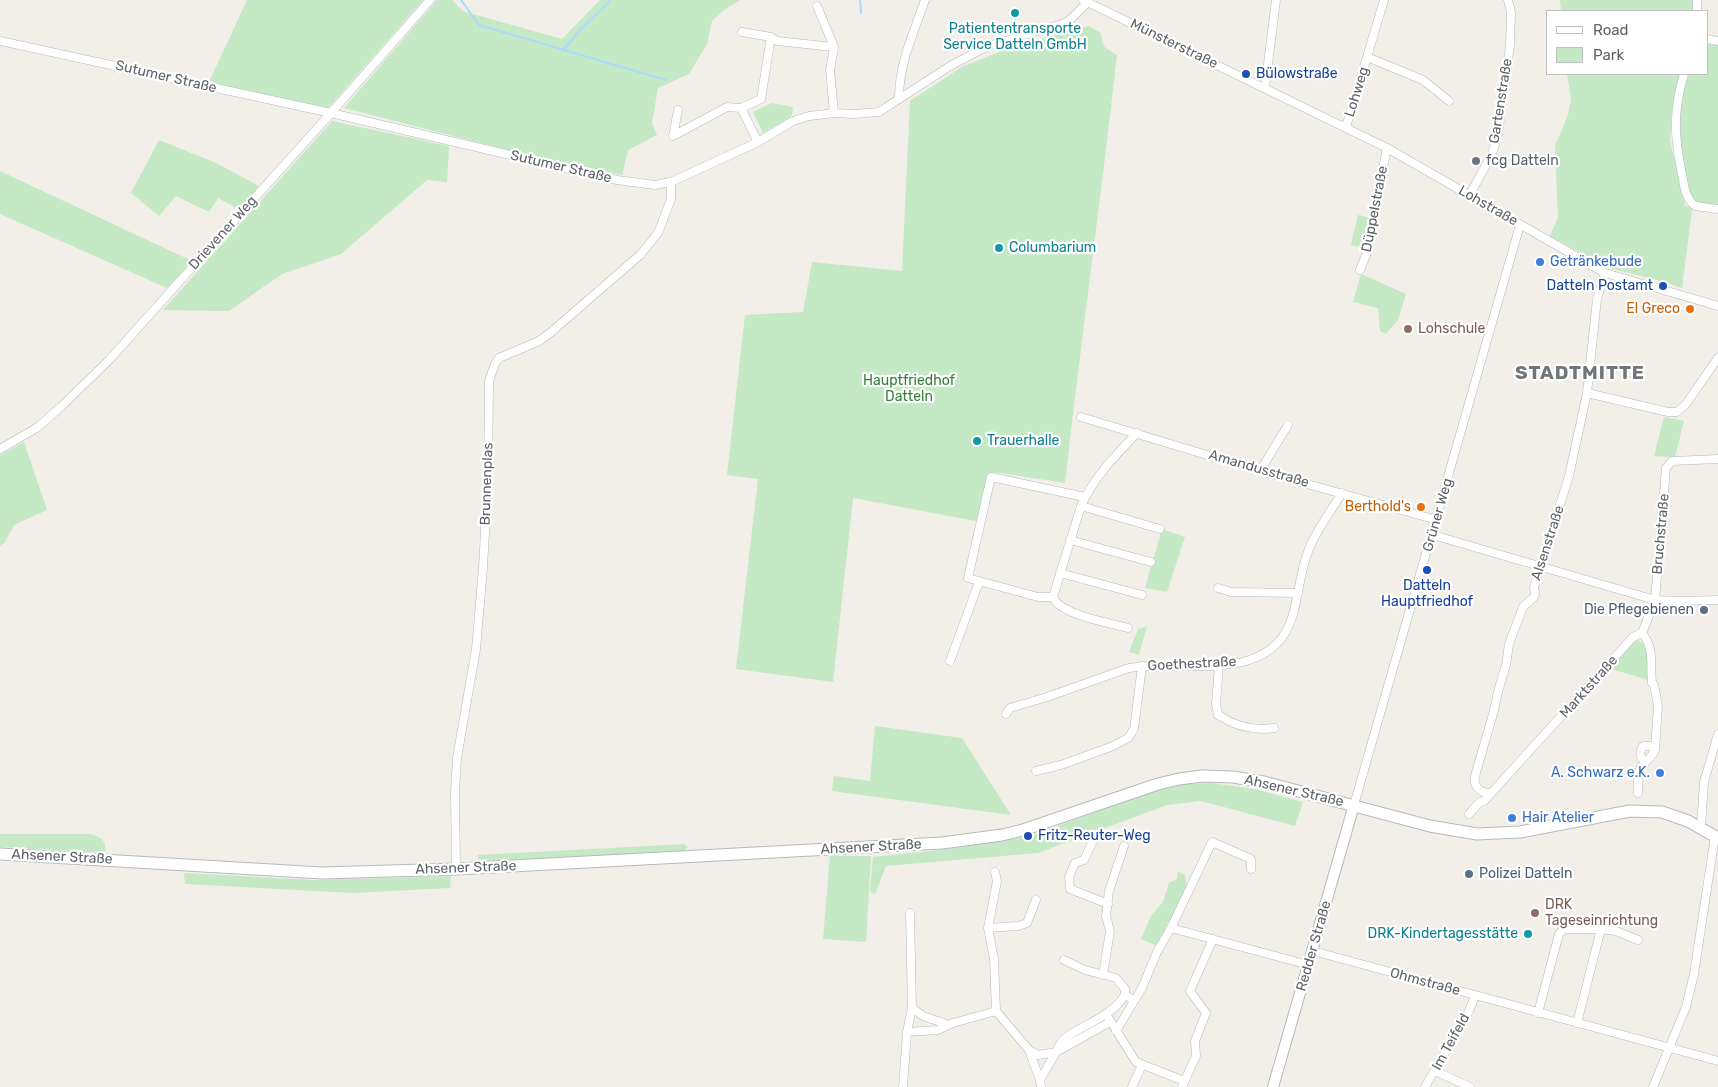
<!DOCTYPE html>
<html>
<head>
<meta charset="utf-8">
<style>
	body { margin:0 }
	#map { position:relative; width:1718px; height:1087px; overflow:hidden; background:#f1efe8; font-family:Rubik,sans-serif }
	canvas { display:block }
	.legend { position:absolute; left:1546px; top:10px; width:162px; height:65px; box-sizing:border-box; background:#fff; border:1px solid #bfc1c3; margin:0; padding:6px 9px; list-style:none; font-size:15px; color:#5f6368 }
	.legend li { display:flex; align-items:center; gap:10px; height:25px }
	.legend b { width:25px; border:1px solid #bfc1c3 }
</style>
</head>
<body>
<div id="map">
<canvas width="1718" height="1087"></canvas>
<ul class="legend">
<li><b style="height:6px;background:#fff"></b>Road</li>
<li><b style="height:14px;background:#c5e8c5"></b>Park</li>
</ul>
</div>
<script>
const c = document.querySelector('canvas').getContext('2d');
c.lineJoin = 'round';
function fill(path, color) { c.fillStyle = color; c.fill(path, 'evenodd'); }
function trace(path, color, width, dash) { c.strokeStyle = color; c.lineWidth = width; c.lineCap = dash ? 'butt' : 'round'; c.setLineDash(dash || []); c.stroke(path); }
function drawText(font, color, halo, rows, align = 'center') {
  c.font = font + ' Rubik,sans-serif'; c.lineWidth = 4.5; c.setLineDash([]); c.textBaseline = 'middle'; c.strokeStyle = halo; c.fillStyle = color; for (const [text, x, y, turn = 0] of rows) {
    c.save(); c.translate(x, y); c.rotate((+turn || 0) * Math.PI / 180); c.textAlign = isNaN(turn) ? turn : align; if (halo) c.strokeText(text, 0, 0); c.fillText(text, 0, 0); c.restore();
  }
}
fill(new Path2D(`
	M247,0H423L328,108L209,82Z
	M437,0H453L462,11L562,39L600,0H740L724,10L712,21L707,44L689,74L658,88L652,123L657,135L628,150L622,175L555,162L344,108Z
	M1560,0H1694L1695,1L1693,11H1561Z
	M1089,26L1101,33L1103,46L1117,55C1101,198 1081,340 1065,483L993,472L981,522L853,498L833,682L736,669L758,479L727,475L745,315L803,312L812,262L902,271L910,101L962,67L1011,47Z
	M1707,42L1718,44V209L1704,207L1693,201C1682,172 1676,139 1679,108C1680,97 1684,85 1687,74H1707Z
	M1567,74H1681L1672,110L1670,141L1685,205L1692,209L1682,288L1654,279L1609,268L1550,236L1558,217L1555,146L1568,115L1571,99Z
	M772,103L793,107L792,115L790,118L763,133L753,112Z
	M332,121L449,146L447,182L427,180L341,254L282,274L229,311L163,310Z
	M159,140L216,163L259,186L240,210L218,198L209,212L176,196L159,216L131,193Z
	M0,171L192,261L167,288L0,214Z
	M1358,215L1369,218L1364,248L1351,245Z
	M1361,274L1406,294L1398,320L1386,334L1380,331L1378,308L1353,302Z
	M1664,417L1684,421L1675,457L1654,456Z
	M24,442L47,510L14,525L5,542L0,546V455Z
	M1162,529L1185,537L1167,592L1145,588Z
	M1147,626L1139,655L1129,652L1138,629Z
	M1637,640C1651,644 1648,667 1649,680L1611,669L1631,644Z
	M875,726L962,738L1011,815L832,791L834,776L870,781Z
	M1211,783L1255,789L1303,802L1295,826L1201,801L1167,805L1038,853L886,866L875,894L870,892L873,857L939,850L1031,836L1149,792L1185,784Z
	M0,834H91C103,838 106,841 105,853L0,847Z
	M685,844L688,847L683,852L478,861V855Z
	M830,856H871L866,942L823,939Z
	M1178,871L1185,875L1187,890L1177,913L1168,922L1160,941L1155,945L1141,939L1151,916L1163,902L1169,883L1177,879Z
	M184,873L314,880L451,876L450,888L354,893L185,884Z`), '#c5e8c5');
trace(new Path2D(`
	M461,0L479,25L666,80
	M860,0L861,13
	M563,50L583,27L611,0`), '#aadaff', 2);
const minor = new Path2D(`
	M1083,0L1387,148L1605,273L1718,306
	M817,6L834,47
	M1697,11V0
	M742,32L771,37
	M1707,39L1718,41
	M0,41L331,113L617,180L655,185L671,182L758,142L793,121L809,116L834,113L854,114L879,112L950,66L988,46L1065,23L1072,18L1088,2
	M1367,57L1423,80L1449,101
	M1684,74C1673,110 1674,137 1682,174C1684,185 1685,198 1695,206L1718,209
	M1265,88L1276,0
	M899,98C899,63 914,32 925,0
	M741,108L758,142
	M678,110L673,136L727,107L741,108L761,99L771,37L777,41L834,47L830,70L834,113
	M1346,127L1384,0
	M1469,196L1492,154L1498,134L1510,45L1511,12L1508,0
	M1360,270L1366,255L1387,148
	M1587,393L1668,412H1677L1686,404L1718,358
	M1081,417L1260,471L1437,520
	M0,449L38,427L64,404L109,360L331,113L430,0
	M1260,471L1288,425
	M1085,497L991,477L968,578L1038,597H1053L1081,506C1094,477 1115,456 1137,433
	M1081,506L1160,529
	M1433,535L1655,600L1681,601L1718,600
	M1070,540L1151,562
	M1060,573L1142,595
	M1218,588L1231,592L1298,593
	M1053,597C1060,615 1110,623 1128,628
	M950,661L979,582
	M1219,665L1216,704L1218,715C1235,726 1254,731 1274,728
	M1006,714L1010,708L1047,697L1129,668C1167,662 1209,671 1246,661C1305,644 1291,592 1309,549C1317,529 1331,511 1342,493
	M1646,761C1639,758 1639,752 1643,746H1652L1655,749
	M1036,771L1061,765L1113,746L1128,738L1134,729L1142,666
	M1491,793C1480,793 1473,787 1475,776L1493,714L1499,688L1506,665L1509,644L1523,607L1534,597L1535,594L1534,587L1569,476L1587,393L1597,299L1605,273
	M1638,793C1639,785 1636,776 1640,769C1644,761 1652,759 1655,749L1658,706L1654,685L1652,683C1650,665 1655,648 1642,633
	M1354,805L1520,225
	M1469,814L1480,802L1484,801L1633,637L1642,633L1655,600L1666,468L1672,461L1718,459
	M1701,827L1704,782L1718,734
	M1095,836L1084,860L1075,863L1069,877L1070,889L1108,904
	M456,869L455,792L457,758L476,649L483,568L488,477L489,381L495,364L499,358L539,341L550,333L640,255L658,233L671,199V182
	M995,872L997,881L988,928L994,959L996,1011L1029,1050L1040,1080
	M988,928L1018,926L1027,923L1036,900
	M1171,928L1212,842L1251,859V869
	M1313,951L1718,1061
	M1064,960L1085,970L1116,978L1125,989V995
	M1103,975L1110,931L1106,916L1109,891L1124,846
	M912,1008L923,1016L949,1025
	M1538,1013L1559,934L1564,929H1601L1616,931L1638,940
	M1106,1014L1136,1062L1184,1081
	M1577,1023L1601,929
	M1116,1031L1142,988L1157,952L1171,928L1309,965
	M907,1032L938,1030L953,1023L996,1011
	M1029,1050L1038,1055L1056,1052C1058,1048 1060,1042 1064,1039C1085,1023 1110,1018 1125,995L1134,1000
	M1435,1071L1470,1087
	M903,1087L907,1032L912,1008L910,913
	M1041,1087L1040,1080L1056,1052L1110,1022
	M1132,1087L1142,1065
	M1182,1087L1196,1056L1195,1041L1206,1013L1190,991L1213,939
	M1425,1087L1469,1011L1475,996
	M1653,1087L1686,1007L1694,974L1715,836`);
const tertiary = new Path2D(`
	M1273,1087L1354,805`);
const secondary = new Path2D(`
	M0,854L322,873L456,869L942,843L1002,835L1023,830L1158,784L1179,779L1202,776L1233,777L1264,782L1430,826L1477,834L1520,832L1630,811L1662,812L1688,821L1718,838`);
trace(minor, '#b5b8bc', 9);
trace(tertiary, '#b5b8bc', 12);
trace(secondary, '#b6babf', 13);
trace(minor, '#fff', 8);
trace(tertiary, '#fff', 10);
trace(secondary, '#fff', 11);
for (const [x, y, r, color] of [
	[1015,13,5,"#0f9aa8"],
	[1246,74,5,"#1a4fb4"],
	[1476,161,5,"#6b7280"],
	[999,248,5,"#0f9aa8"],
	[1540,262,5,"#3f7fe0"],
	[1663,286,5,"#1a4fb4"],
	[1690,309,5,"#e8710a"],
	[1408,329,5,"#8d6e63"],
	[977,441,5,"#0f9aa8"],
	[1421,507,5,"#e8710a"],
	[1427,570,5,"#1a4fb4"],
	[1704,610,5,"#5c6f8a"],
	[1660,773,5,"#3f7fe0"],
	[1512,818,5,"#3f7fe0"],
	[1028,836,5,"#1a4fb4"],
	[1469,874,5,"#5c6f8a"],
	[1535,913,5,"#8d6e63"],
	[1528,934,5,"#0f9aa8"]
]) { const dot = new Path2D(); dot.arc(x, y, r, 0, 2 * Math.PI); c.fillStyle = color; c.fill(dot); trace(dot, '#fff', 2); }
drawText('14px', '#0d838f', '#fff', [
	["Patiententransporte",1015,29,"center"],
	["Service Datteln GmbH",1015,45,"center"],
	["Columbarium",1009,248],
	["Trauerhalle",987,441],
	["DRK-Kindertagesstätte",1518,934,"right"]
], 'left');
drawText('14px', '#5f6368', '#fff', [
	["Münsterstraße",1174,44,26],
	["Sutumer Straße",166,77,13],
	["Lohweg",1357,92,-73],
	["Gartenstraße",1501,101,-81],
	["Sutumer Straße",561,167,13],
	["Lohstraße",1488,206,30],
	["Düppelstraße",1375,209,-79],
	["Drievener Weg",223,233,-48],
	["Amandusstraße",1259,469,16],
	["Brunnenplas",487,484,-88],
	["Grüner Weg",1438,515,-74],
	["Bruchstraße",1661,534,-85],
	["Alsenstraße",1548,543,-72],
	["Goethestraße",1192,664,-3],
	["Marktstraße",1589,687,-48],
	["Ahsener Straße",1294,791,13],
	["Ahsener Straße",871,847,-3],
	["Ahsener Straße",62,857,3],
	["Ahsener Straße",466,868,-2],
	["Redder Straße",1314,946,-74],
	["Ohmstraße",1425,982,15],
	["Im Teifeld",1451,1042,-61]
]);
drawText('14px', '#164399', '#fff', [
	["Bülowstraße",1256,74],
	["Datteln Postamt",1653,286,"right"],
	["Datteln",1427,586,"center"],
	["Hauptfriedhof",1427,602,"center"],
	["Fritz-Reuter-Weg",1038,836]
], 'left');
drawText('14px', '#5b616d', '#fff', [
	["fcg Datteln",1486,161]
], 'left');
drawText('14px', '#366cbe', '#fff', [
	["Getränkebude",1550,262],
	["A. Schwarz e.K.",1650,773,"right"],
	["Hair Atelier",1522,818]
], 'left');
drawText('14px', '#c56008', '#fff', [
	["El Greco",1680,309],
	["Berthold's",1411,507]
], 'right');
drawText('14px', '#785e54', '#fff', [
	["Lohschule",1418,329],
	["DRK",1545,905],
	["Tageseinrichtung",1545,921]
], 'left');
drawText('14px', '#348238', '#fff', [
	["Hauptfriedhof",909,381],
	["Datteln",909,397]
]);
drawText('14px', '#4e5e75', '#fff', [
	["Die Pflegebienen",1694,610],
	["Polizei Datteln",1479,874,"left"]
], 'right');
c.letterSpacing = '1px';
drawText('bold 19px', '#70757a', '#fff', [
	["STADTMITTE",1580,374]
]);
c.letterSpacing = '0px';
</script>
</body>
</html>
